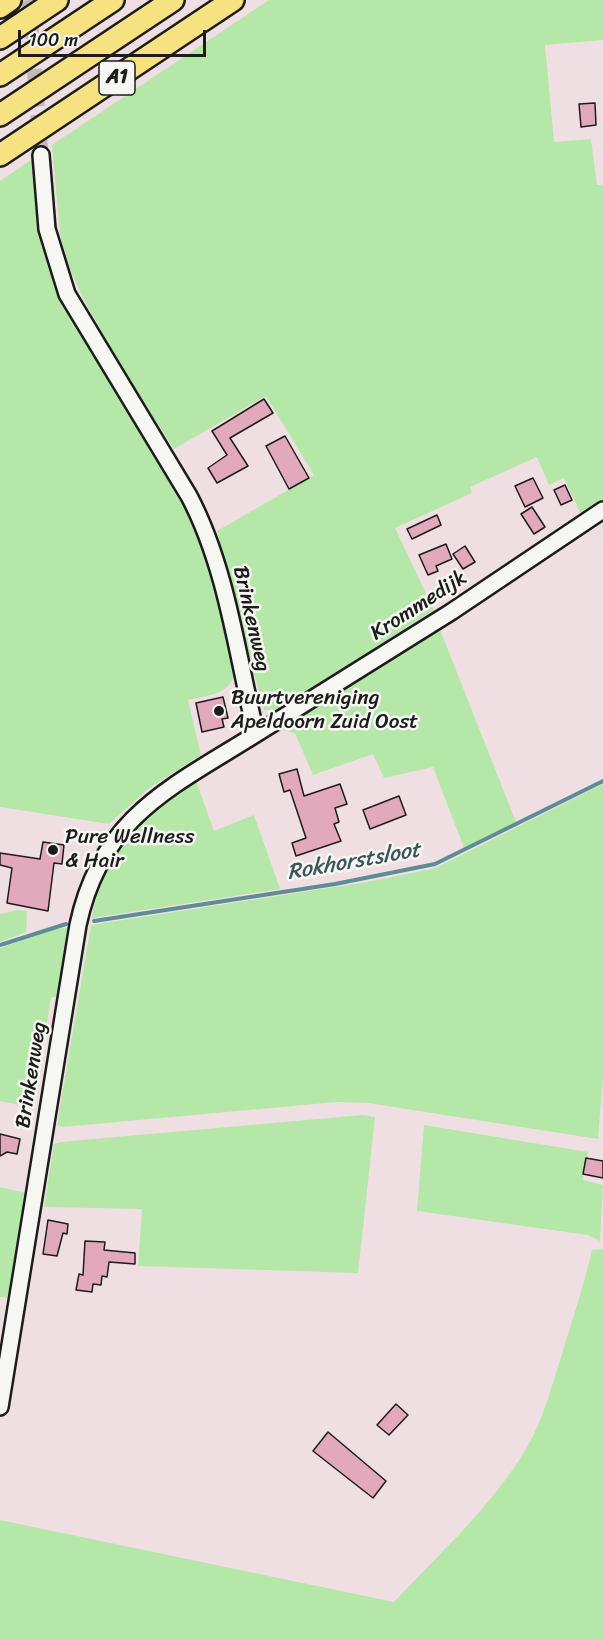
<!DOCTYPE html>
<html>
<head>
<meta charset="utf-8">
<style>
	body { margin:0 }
	#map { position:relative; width:603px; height:1640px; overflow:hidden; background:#f0dfe2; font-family:Sriracha,sans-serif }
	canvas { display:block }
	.scale { position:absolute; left:18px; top:30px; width:188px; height:27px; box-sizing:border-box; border:3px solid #1c1c1c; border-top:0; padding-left:8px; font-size:18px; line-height:21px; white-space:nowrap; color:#1c1c1c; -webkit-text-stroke:4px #f6f6f2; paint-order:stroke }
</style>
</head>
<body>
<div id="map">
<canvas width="603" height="1640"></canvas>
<div class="scale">100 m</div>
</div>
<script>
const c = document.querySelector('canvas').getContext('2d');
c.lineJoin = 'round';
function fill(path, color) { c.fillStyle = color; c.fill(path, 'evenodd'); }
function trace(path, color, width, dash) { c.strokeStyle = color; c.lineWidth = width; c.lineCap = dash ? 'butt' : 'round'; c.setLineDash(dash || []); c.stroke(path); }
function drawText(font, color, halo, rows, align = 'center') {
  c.font = font + ' Sriracha,sans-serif'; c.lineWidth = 5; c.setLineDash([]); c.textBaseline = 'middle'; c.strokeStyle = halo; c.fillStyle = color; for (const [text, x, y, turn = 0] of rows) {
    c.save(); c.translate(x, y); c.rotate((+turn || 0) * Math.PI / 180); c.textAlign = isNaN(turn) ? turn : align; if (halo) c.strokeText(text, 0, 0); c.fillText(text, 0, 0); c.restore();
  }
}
fill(new Path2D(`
	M269,0H603V40L545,45L554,142L591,139L597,185H603V500L581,514L564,478L549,485L537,457L470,487L472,493L395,528L434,610L277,710H264L217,531L314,475L266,396L174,449L125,374L83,298L67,262L60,234L52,145Z
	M35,157C38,203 42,246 60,289L193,520L209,568L235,673C229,695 209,695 188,700L201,755L148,789L109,824L0,807V181Z
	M439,627L516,822L464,848L433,767L384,778L373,754L313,775L295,733L277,729Z
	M196,781L214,831L254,815L280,889L92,918C103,849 140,818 196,781Z
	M603,784V1077L598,1139L368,1103L337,1102L62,1127L57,1125L91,925L367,882L436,868Z
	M17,910L27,911L26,932L0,942V914Z
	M68,928L56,997H51L34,1108L0,1101V948L55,929Z
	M363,1115L375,1117L358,1273L138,1266L142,1209L44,1207L54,1144L60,1142Z
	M424,1125L588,1152L583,1180L603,1185L600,1241L588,1235L417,1211Z
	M0,1187L26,1193L9,1298L0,1297Z
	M603,1249V1640H0V1520L394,1602C440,1553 491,1507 526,1449C544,1419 552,1384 563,1351C573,1317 584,1285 592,1250Z`), '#b5e8a8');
trace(new Path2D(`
	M94,921L335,884L435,864L603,781
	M0,945L66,924`), '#5e8d96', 4);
const building = new Path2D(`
	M595,103L596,125L581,127L579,104Z
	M264,399L273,413L230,438L248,466L217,483L208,468L227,455L212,431Z
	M285,436L309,478L289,489L266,446Z
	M533,478L543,498L525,507L515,486Z
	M565,485L572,500L561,505L554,490Z
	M532,507L545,527L534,534L521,514Z
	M437,515L441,525L412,539L407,529Z
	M446,544L452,559L436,566L438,571L428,575L419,555Z
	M465,546L475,562L463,569L453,554Z
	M223,697L228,718L222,719L224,727L202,732L196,703Z
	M297,769L304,796L340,784L347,804L335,808L339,822L334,824L341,841L296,856L292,843L306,838L290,790L284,792L279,774Z
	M399,796L406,815L370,829L363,810Z
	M43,842L64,845L62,864L54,863L48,911L7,903L12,868L0,865V853L40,859Z
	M0,1134L20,1139L17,1154L7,1152L0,1156Z
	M586,1158L603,1161V1178L583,1174Z
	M48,1220L68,1224L67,1234L63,1233L57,1256L43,1254Z
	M85,1241L105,1242L104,1250L135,1253V1264L109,1262L107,1277L102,1276L101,1285L93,1284L92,1292L76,1290L79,1274L83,1275Z
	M396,1404L408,1415L389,1435L377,1425Z
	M328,1432L386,1481L373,1498L313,1451Z`);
fill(building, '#e1a9bb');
trace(building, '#1c1c1c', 1.5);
trace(new Path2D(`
	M29,0L41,155`), '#c6b8ba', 15, [15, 8]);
const minor = new Path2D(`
	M256,734L451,612L603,510
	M0,1407L78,925C101,817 170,788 256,734C237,655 227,568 189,496L67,294L47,229L41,155`);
const highway = new Path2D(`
	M0,7L10,0
	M0,38L57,0
	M0,75L113,0
	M0,115L173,0
	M0,155L233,0`);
trace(minor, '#1c1c1c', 20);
trace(highway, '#1c1c1c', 26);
trace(minor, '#f6f6f2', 15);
trace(highway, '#f7e281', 21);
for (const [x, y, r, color] of [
	[219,711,6,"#1c1c1c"],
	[53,850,6,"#1c1c1c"]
]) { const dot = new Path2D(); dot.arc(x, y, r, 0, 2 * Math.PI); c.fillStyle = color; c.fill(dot); trace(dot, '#f6f6f2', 2); }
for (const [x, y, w] of [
	[117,78,36]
]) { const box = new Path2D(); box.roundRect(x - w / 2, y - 17, w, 34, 4.5); c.fillStyle = '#f6f6f2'; c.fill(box); trace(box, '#1c1c1c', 1.5); }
drawText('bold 20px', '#1c1c1c', null, [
	["A1",117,78]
]);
drawText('21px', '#1c1c1c', '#f6f6f2', [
	["Krommedijk",419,606,-33],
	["Brinkenweg",251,619,77],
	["Brinkenweg",32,1075,-81]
]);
drawText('21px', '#1c1c1c', '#f6f6f2', [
	["Buurtvereniging",231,699],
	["Apeldoorn Zuid Oost",231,723],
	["Pure Wellness",65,838],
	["& Hair",65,862]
], 'left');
drawText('italic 22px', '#3d5559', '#f6f6f2', [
	["Rokhorstsloot",354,862,-10]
]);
</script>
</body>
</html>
